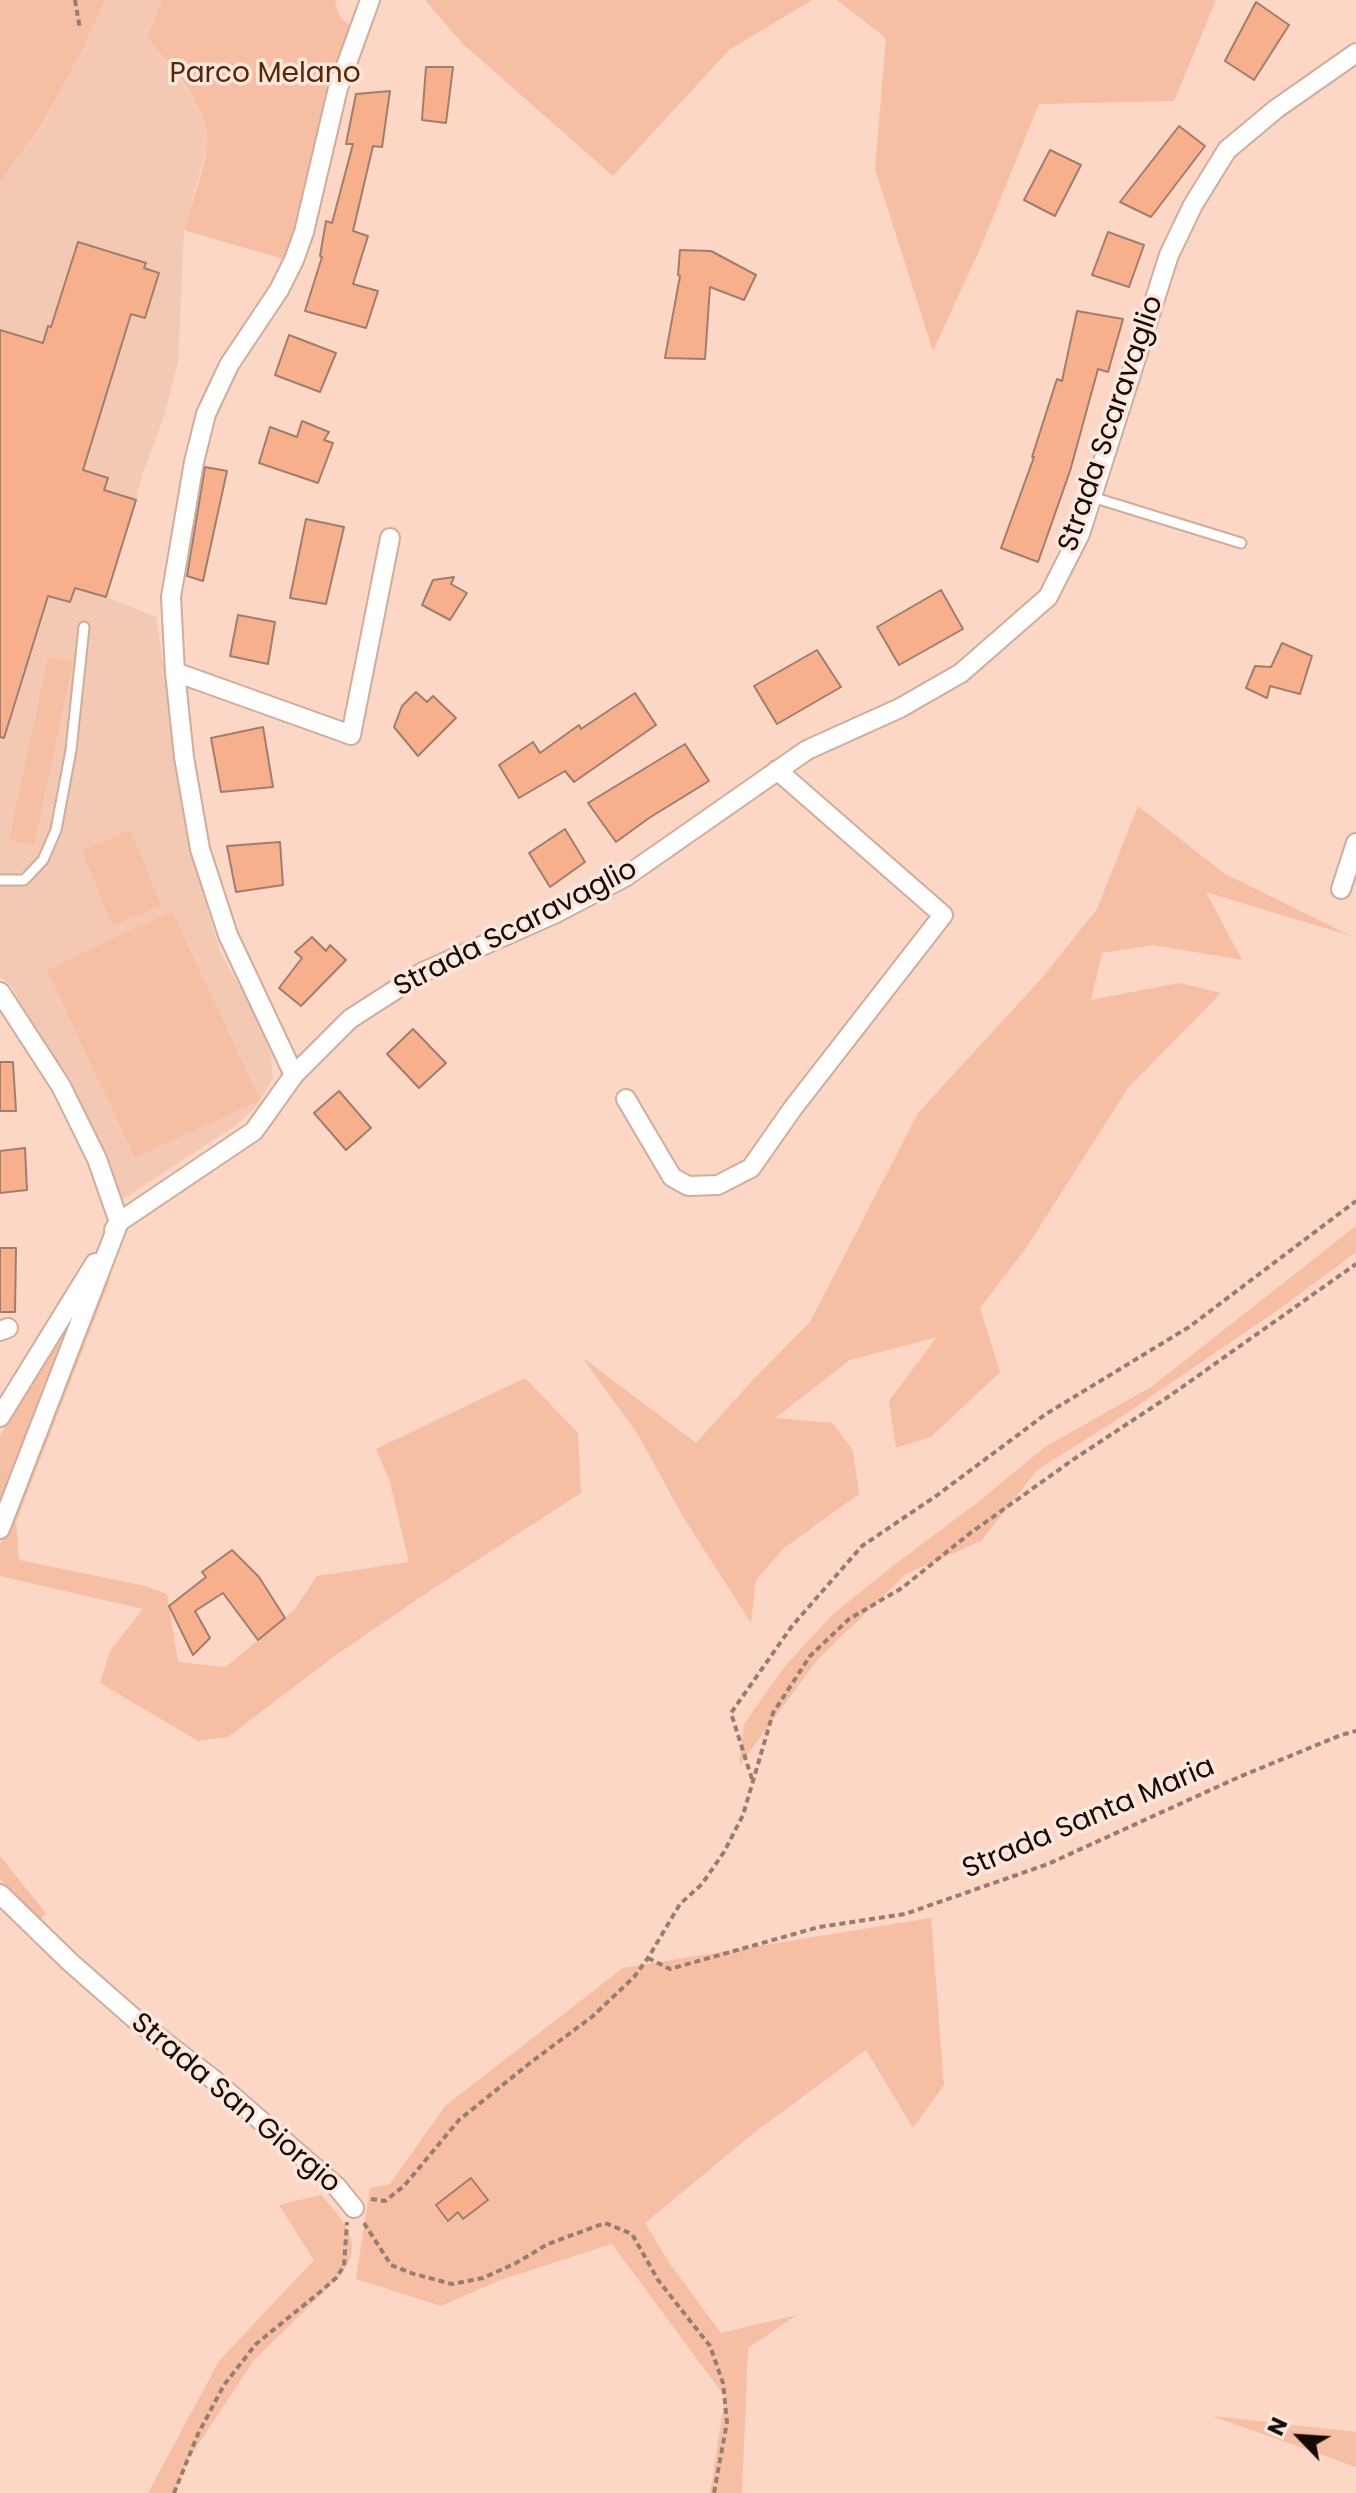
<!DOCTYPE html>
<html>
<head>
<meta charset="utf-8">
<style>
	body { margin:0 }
	#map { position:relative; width:1356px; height:2493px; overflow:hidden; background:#fcd7c5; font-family:Poppins,sans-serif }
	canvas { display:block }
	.north { position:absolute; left:1260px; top:2397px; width:80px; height:80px; -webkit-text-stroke:6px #fee8dd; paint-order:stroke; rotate:295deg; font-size:22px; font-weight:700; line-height:32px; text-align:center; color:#160a05 }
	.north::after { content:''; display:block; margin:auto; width:28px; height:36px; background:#160a05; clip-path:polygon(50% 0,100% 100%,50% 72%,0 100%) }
</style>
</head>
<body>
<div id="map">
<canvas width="1356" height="2493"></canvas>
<div class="north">N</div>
</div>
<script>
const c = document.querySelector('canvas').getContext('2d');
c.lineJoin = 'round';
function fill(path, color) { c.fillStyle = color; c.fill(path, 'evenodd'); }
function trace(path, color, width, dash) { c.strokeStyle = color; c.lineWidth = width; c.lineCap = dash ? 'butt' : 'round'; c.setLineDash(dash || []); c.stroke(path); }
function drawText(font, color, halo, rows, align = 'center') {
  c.font = font + ' Poppins,sans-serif'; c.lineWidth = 7; c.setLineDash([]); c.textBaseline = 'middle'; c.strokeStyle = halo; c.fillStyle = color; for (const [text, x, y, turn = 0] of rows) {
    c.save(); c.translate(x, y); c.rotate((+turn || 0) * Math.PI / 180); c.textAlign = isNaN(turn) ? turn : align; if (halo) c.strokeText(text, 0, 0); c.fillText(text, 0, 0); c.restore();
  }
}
fill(new Path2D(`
	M105,0H162L147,37L198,104L206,128L207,147L184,230L178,362L163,420L143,472L136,500L106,597L156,617L189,826L202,891L221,954L255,1013L271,1055L273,1078L256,1107L235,1126L119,1202L65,1084L11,986L0,977V182L41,125L83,49Z`), '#f4c9b3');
fill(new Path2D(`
	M0,0H105L83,49L41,125L0,182Z
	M162,0H337L335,5L341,18L353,28L293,262L184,230C191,205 205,169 207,145C210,104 170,68 147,37Z
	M425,0H812L729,50L613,176L463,44Z
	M837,0H1216L1174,101L1039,104L980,249L933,351L875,169L886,38Z
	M48,657L73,662L34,845L9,840Z
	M1138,806L1225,874L1351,936L1206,892L1242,960L1153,945L1102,953L1091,1000L1179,983L1221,993L1128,1088L1026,1248L980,1308L1000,1372L932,1436L896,1448L889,1401L937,1337L850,1360L775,1418L833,1423L853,1451L859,1494L784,1548L756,1580L751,1623L682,1515L639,1436L582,1357L696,1443L751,1382L810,1322L918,1113L1042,978L1097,909Z
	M130,830L161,905L113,926L82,851Z
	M172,911L260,1100L135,1158L47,970Z
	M1356,1226V1252L1278,1310L1115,1421L1037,1470L981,1541L906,1574L817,1660L739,1766L744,1724L786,1665L833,1614L893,1566L977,1503L1045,1447L1151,1387Z
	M111,1277L16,1522L19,1560L145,1586L167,1594L178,1662L226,1667L295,1609L317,1576L409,1562L390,1482L376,1449L525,1378L578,1433L581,1493L431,1590L336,1655L228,1737L198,1741L100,1683L110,1651L143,1609L0,1576V1545L3,1539L0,1515V1436L67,1327Z
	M0,1856L46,1913L39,1921L0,1879Z
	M931,1918L944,2085L913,2128L866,2050L755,2132L645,2223L670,2264L721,2333L797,2315L748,2348L742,2493H710L725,2397L612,2244L503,2279L441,2306L356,2279L370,2188L390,2184L445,2106L623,1968Z
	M321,2195C344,2222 367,2243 339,2277L254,2360L188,2460L175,2493H148L219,2361L314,2260L279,2205Z
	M1212,2416L1356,2432V2467Z`), '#f6bea2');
const building = new Path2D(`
	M1256,2L1289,25L1254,80L1225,61Z
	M426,67H453L446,123L422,120Z
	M390,91L382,147L373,146L353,231L368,236L353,284L378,291L366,328L305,311L322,257L320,256L326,221L332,223L353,144H346L356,94Z
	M1179,126L1205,146L1151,217L1120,202Z
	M1050,150L1081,165L1055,216L1024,200Z
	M1108,232L1144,245L1129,287L1092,275Z
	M78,242L146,263L144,268L159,273L145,318L131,314L83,470L108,478L104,490L136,500L106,597L75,588L70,602L48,596L4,738L0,737V330L43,343L48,326L51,327Z
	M680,250L711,251L756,275L744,300L710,287L705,359L665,358L680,276L678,275Z
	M1077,311L1123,319L1108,372L1098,369L1070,471L1038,562L1001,548L1034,457H1032L1057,379L1062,381Z
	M289,335L336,353L320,392L275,375Z
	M302,421L329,432L324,440L333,443L318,483L259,463L270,427L297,437Z
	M205,467L227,471L203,581L187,576Z
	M306,519L344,527L326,604L290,598Z
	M454,577L451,584L467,593L450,620L422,605L433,580Z
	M941,590L963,629L899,665L877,627Z
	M238,615L275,622L268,664L230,656Z
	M1282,643L1312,656L1300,694L1270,686L1267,698L1246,688L1255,666L1271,667Z
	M817,650L841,687L777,724L754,686Z
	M416,692L427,702L433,696L456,718L418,756L394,727L402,706Z
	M635,693L656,725L574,782L565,771L519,798L499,765L533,742L540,753L579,725L581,729Z
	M263,727L273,787L221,792L211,738Z
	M685,744L709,781L649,818L616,842L588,803Z
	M565,829L585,862L550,887L529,853Z
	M280,842L283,885L236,892L227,846Z
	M312,937L326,951L330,945L346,960L301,1006L279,988L302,958L295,952Z
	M413,1029L446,1063L419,1088L387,1054Z
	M0,1062H13L16,1111H0Z
	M339,1091L371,1128L346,1150L314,1113Z
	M25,1148L27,1190L0,1193V1151Z
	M0,1248H16L15,1312H0Z
	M232,1550L259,1577L285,1618L258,1640L223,1593L195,1611L210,1638L193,1655L169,1606L206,1577L202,1572Z
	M471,2178L488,2200L463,2219L458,2212L448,2221L436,2205Z`);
fill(building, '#f8b08c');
trace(building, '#a07e6e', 2);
const service = new Path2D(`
	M1092,497L1241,543
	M0,880H24L43,860L56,830L71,750L84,627`);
const minor = new Path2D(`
	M175,672L351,735L390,538
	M1341,889L1356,843
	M0,992L61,1086L97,1159L119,1222L114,1230
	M294,1075L228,935L200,849L184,757L175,672L171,597L194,462L206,414L229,365L279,290L294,260L304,232L338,88L370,0
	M626,1099L672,1177L688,1186L718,1185L751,1168L793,1108L943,915L777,770
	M0,1331L8,1328
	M0,1417L95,1263
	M0,1529L119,1222L254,1131L294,1075L350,1019L423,972L554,914L625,877L807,750L900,708L961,673L1048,597L1080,534L1169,255L1193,205L1227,150L1276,109L1356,53
	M0,1894L70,1962L136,2020L214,2080L337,2187L354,2208`);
trace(service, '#d0ad9b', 13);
trace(minor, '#d0ad9b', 22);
trace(new Path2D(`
	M75,0L80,29
	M752,1779L731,1713L792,1626L862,1546L936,1496L1046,1414L1189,1327L1356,1201
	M648,1958L670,1969L819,1927L905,1914L1048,1864L1239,1777L1341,1735L1356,1731
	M371,2199L385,2201L404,2186L459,2120L530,2063L593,2016L634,1977L648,1958L680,1904L702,1884L724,1852L743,1815L773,1713L810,1656L849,1619L902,1588L969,1534L1074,1459L1168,1397L1356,1264
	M364,2223L391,2265L414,2274L452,2284L483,2278L516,2263L548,2244L605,2223L632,2234L658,2280L710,2346L723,2383L727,2422L714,2493
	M174,2493L198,2434L224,2385L256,2344L320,2292L336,2278L344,2266L347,2222`), '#977d71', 4, [6, 4]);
trace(service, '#fff', 9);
trace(minor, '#fff', 18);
drawText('28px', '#5c2602', '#fee8dd', [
	["Parco Melano",265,75]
]);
drawText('28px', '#160a05', '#fee8dd', [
	["Strada Scaravaglio",1112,424,-71],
	["Strada Scaravaglio",516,929,-27],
	["Strada Santa Maria",1089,1819,-23],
	["Strada San Giorgio",235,2104,40]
]);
</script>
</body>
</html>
